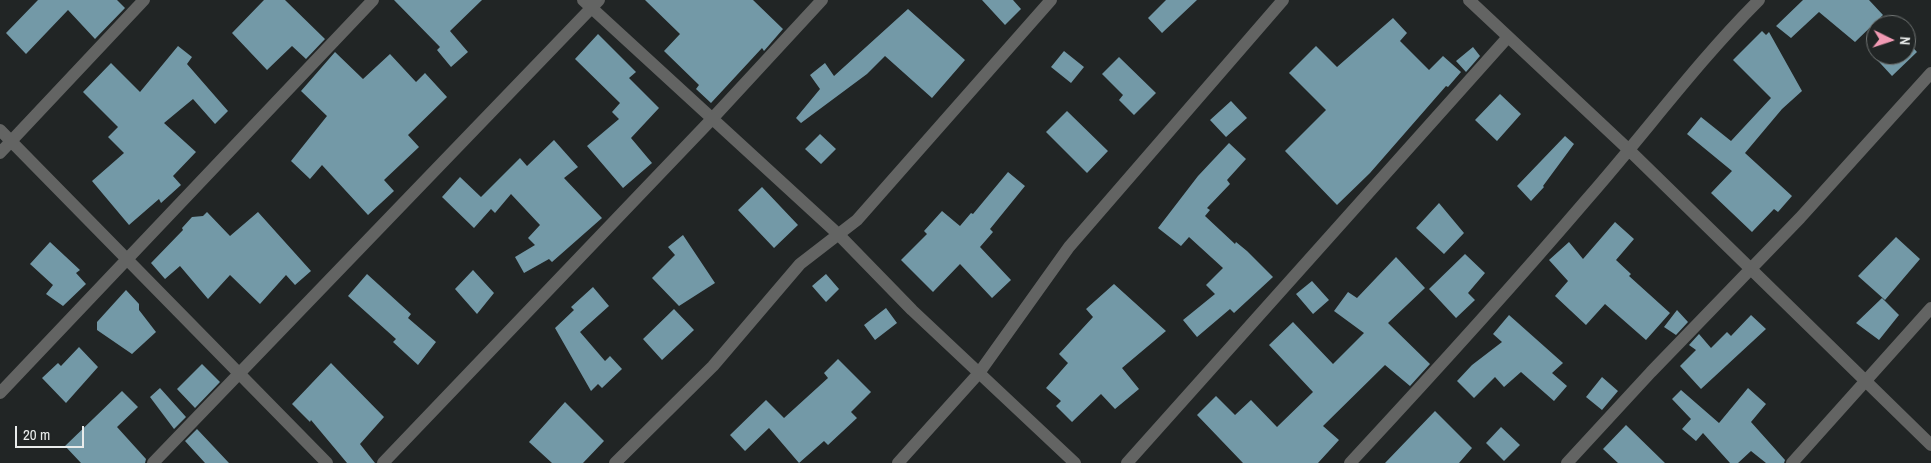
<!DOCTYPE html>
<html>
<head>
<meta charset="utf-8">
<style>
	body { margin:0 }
	#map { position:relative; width:1931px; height:463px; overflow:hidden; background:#212525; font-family:"Archivo Narrow",sans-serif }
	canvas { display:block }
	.north { position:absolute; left:1866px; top:15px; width:50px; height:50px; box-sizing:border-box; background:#212525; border:1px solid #717574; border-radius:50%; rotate:94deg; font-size:14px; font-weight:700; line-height:20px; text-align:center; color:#e9eceb }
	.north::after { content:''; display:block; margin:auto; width:18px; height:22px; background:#f19ab4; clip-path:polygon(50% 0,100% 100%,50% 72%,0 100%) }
	.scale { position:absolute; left:15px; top:426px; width:69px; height:22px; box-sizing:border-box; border:2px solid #e9eceb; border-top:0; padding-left:6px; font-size:15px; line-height:18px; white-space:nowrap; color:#e9eceb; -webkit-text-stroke:4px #212525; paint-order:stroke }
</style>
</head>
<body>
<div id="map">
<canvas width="1931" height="463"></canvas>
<div class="north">N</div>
<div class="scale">20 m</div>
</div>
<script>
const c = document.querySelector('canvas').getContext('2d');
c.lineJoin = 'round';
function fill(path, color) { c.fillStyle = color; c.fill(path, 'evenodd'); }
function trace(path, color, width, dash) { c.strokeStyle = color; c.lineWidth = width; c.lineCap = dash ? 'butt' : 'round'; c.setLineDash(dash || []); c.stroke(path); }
fill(new Path2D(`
	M38,0H117L125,8L95,39L68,10L26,54L6,33Z
	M264,0H285L325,39L306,59L292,46L267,70L232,33Z
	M394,0H482L450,31L468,52L451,67L437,50L440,47Z
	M645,0H753L783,29L764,51L762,48L711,103L696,89L699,85L664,51L680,34Z
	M982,0H1013L1021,9L1005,25Z
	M1166,0H1197L1162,33L1148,18Z
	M1803,0H1869L1883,15L1855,42L1819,12L1791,38L1776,26Z
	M908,9L965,60L932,98L885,56L867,74L801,123L796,118L820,89L810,75L825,63L834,76Z
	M1393,18L1407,33L1400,41L1429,70L1443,56L1461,72L1448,87L1446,86L1370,173L1337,205L1285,151L1326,110L1289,73L1316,46L1337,67Z
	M1762,31L1766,35L1769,32L1802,91L1782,109L1745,153L1792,196L1778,212L1774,209L1752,232L1711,193L1732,171L1687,134L1701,117L1731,141L1771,98L1733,60Z
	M598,34L636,72L629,78L659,108L631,138L652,163L623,188L587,146L619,119L612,112L620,103L575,59Z
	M1906,40L1917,52L1892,76L1870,52L1876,43V55H1906Z
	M178,46L192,57L187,64L228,111L215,124L193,99L164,123L196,152L173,176L181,185L161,203L159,199L129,225L92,181L124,153L108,137L118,127L83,92L111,63L140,92Z
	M1473,47L1480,56L1466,72L1456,61Z
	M1064,51L1084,67L1071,83L1051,67Z
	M335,52L363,79L390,54L416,82L425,73L447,97L408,135L419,147L384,180L394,191L368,215L322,165L310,179L291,161L327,116L301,91Z
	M1119,57L1156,93L1134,115L1119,100L1123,95L1102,74Z
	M1500,94L1521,114L1497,141L1475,120Z
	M1231,101L1247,118L1226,137L1210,120Z
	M1067,111L1108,151L1087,173L1046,132Z
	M820,134L836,149L821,164L805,149Z
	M1565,136L1574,144L1543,186L1544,187L1531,201L1517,186Z
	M554,140L578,167L564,178L602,218L552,262L549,259L524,273L515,257L535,245L528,238L540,225L511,194L495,213L491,209L474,228L442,197L460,177L481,197L520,158L527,166Z
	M1229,143L1246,159L1227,180L1230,184L1207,208L1210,210L1205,216L1235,244L1236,242L1247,251L1273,277L1234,313L1230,309L1197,337L1183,320L1215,294L1206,285L1223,268L1189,237L1181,246L1158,228L1198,176Z
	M1008,172L1025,186L990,229L993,232L980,247L1011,280L992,298L960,264L933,292L901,260L927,234L924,231L942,211L960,226L971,213L973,214Z
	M762,187L798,225L774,248L738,210Z
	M1439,203L1464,233L1444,254L1416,228Z
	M207,212L230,236L258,212L311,271L295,285L286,275L260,304L230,275L208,299L180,266L165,279L151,263L183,230L182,228L192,217L203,216Z
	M1615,222L1634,239L1616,260L1631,274L1629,276L1670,313L1646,340L1605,304L1586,325L1555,296L1568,281L1549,260L1569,242L1583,259Z
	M683,235L715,283L679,306L652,278L675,255L668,247Z
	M1896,237L1920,259L1885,300L1858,276Z
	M50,242L80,270L76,273L86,284L63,306L46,294L53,285L30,264Z
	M1465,254L1485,273L1468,293L1475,300L1456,318L1429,289Z
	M1396,257L1425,288L1388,323L1430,364L1410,386L1385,365L1323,426L1339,440L1318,463H1243L1197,415L1216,396L1235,415L1251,400L1277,427L1313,392L1269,345L1293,322L1333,364L1364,333L1334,311L1348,292L1357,298Z
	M473,270L494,293L477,314L455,289Z
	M367,274L411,314L408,318L436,342L418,365L393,342L396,339L348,296Z
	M826,274L839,289L826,302L812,286Z
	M1312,281L1329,300L1313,314L1296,294Z
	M1114,284L1166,331L1122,368L1139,389L1115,409L1101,394L1072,422L1056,406L1061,401L1046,388L1068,363L1059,354L1093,317L1086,309Z
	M593,287L609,306L580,332L605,361L610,356L622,369L602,388L598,384L591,391L555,328L574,310L571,307Z
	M126,290L139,304V310L156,332L132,354L97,330V322Z
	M1882,298L1899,315L1879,340L1856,323Z
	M886,308L897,323L875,340L864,325Z
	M674,309L694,330L662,360L643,339Z
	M1677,310L1688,322L1676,335L1664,327Z
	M1509,315L1563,363L1552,373L1567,386L1554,401L1521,372L1504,387L1495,377L1474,398L1457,381L1472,365L1502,342L1493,334Z
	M1751,315L1766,329L1701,389L1680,366L1696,350L1689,345L1699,334L1711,348L1727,332L1731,336Z
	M79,347L98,367L66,403L42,378L58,363L61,366Z
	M838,359L871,392L851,412L857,418L828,445L824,441L799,463L769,428L745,451L730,435L766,400L784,418L828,378L824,373Z
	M331,363L384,417L360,444L375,463H347L311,420L310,422L292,404Z
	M202,364L220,382L195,408L177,389Z
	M1602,377L1618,391L1602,410L1586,397Z
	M160,388L186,417L174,429L150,397Z
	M1748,388L1766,404L1751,422L1785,460L1784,463H1766L1751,451L1738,463H1730L1703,433L1696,441L1682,429L1691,419L1672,399L1681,390L1719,423Z
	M122,391L138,407L117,427L146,459L145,463H81L65,446Z
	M565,402L604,441L583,463H552L529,442Z
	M1435,411L1472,448L1459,463H1385Z
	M1626,425L1665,463H1618L1603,449Z
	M1501,427L1520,445L1504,461L1486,443Z
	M197,429L229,463H205L185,441Z`), '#7399a7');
trace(new Path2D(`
	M583,0L838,234L912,310L1075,463
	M1469,0L1629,150L1931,445
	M0,130L327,463
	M0,153L144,0
	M0,393L373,0
	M153,463L599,0
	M383,463L711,120L822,0
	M615,463L713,366L800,264L857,220L1051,0
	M898,463L979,373L1069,247L1283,0
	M1127,463L1508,37
	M1350,463C1431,376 1511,288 1588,198C1646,132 1697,62 1759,0
	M1567,463L1651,372L1800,218L1931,73
	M1792,463L1931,308`), '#636463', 12);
</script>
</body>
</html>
